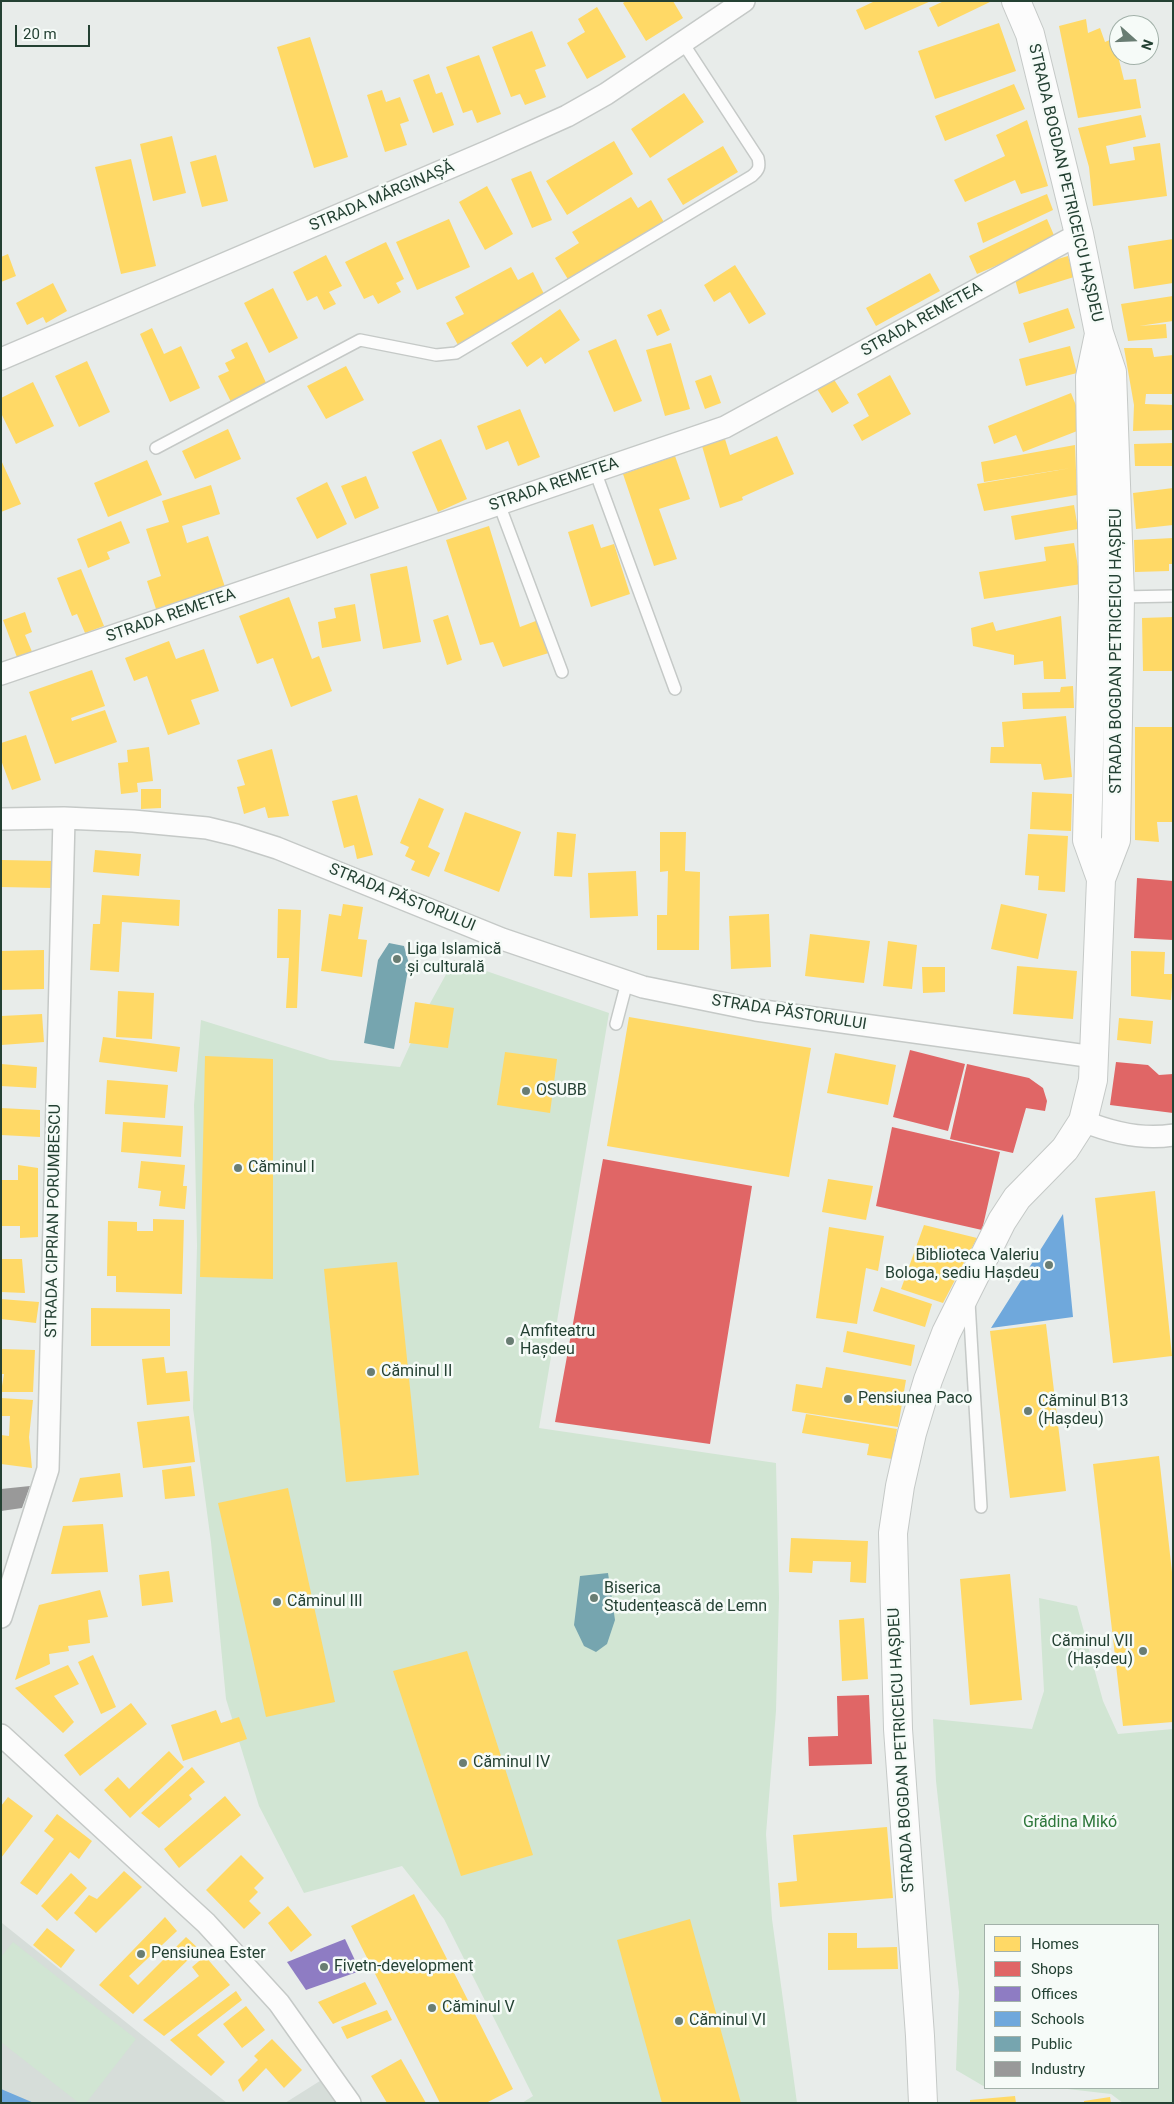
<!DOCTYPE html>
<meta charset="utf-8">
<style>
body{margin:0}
#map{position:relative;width:1174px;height:2104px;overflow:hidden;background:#e8ecea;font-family:Roboto,sans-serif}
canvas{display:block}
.frame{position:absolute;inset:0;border:2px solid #244133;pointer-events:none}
.legend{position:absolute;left:984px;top:1924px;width:175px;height:165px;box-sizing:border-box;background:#f6fbf8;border:1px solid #a2b1a9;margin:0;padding:6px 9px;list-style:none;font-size:15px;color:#244133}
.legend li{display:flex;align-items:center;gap:10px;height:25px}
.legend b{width:25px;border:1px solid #a2b1a9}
.north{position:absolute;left:1109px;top:15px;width:50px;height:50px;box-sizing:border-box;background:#f6fbf8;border:1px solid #a2b1a9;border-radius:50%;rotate:110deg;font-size:14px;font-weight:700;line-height:20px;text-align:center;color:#244133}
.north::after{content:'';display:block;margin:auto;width:18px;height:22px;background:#697d73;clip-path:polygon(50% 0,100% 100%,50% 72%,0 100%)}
.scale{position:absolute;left:15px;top:25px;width:75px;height:22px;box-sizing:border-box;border:2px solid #244133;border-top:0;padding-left:6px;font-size:15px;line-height:18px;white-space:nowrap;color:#244133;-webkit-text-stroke:4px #f6fbf8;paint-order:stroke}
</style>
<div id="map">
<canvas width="1174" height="2104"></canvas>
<div class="frame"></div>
<ul class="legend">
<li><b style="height:14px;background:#ffd966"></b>Homes</li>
<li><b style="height:14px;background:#e06666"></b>Shops</li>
<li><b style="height:14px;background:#8e7cc3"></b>Offices</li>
<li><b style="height:14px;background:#6fa8dc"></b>Schools</li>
<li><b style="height:14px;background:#76a5af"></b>Public</li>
<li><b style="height:14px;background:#999"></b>Industry</li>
</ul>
<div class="north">N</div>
<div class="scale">20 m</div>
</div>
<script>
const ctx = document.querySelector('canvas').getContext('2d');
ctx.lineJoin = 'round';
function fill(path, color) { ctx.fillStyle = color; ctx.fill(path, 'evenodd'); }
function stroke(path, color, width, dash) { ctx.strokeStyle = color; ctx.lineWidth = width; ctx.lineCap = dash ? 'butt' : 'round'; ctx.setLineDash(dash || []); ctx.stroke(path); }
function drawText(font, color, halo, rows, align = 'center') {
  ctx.font = font + ' Roboto,sans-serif'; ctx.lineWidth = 5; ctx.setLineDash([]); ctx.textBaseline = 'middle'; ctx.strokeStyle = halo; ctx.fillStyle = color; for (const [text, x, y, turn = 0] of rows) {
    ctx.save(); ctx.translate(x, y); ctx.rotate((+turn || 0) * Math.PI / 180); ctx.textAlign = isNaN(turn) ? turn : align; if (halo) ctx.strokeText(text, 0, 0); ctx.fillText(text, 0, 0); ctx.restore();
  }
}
const built = new Path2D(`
 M2,1923L227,2103H1Z
 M331,2074L350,2103H285Z`);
const green = new Path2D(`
 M454,960L609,1013L539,1428L776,1463L779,1598L776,1711L766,1834L772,1919L797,2103H522L533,2096L444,1919L402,1866L304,1893L259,1806L226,1699L211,1542L193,1408L197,1246L194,1105L201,1020L330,1060L400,1067L423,1016Z
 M1039,1598L1077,1606L1103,1701L1118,1734L1173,1729V2103H1123L1111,2094L1059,2088H987H1158V1925H985V2087L956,2070L959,1992L936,1781L933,1719L1032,1729L1044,1691Z
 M13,1942L136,2039L86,2103H79L1,2042V1957Z`);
const homes = new Path2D(`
 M626,1H673L683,18L646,41L623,3Z
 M875,1H931L865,30L856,10Z
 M944,1H992L938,27L929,8Z
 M597,7L626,57L587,79L567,43L585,32L578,19Z
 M1086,19L1088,33L1100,28L1105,42L1119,36V55H1135L1119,60L1124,80L1136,79L1141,108L1078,118L1059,26Z
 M999,23L1016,71L935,99L918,51Z
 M532,31L546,66L535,70L546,97L525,105L520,94L511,97L492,47Z
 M310,37L348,157L314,168L277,47Z
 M479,55L501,114L477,123L472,110L463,113L446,67Z
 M429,74L436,94L442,92L454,125L433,133L413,80Z
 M1014,84L1025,109L945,141L935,116Z
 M382,90L386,102L400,97L409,121L400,124L407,145L385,152L367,95Z
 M684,93L704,122L650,158L631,129Z
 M1141,115L1146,137L1106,146L1110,164L1135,160L1133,147L1160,143L1167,196L1093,206L1089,167L1078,128Z
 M1027,120L1048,186L1021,194L1015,180L965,202L954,180L1005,156L996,135Z
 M172,136L186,193L153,201L140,144Z
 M614,141L633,174L567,215L546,181Z
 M723,146L738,172L683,205L667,179Z
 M216,155L228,201L202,207L190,162Z
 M131,159L156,266L121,274L95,167Z
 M531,171L552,220L532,228L511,179Z
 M487,186L513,234L485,250L459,202Z
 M1047,194L1053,210L983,243L977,223Z
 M631,197L638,208L651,200L665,224L569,281L555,258L579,243L572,232Z
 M449,219L470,267L417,290L396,242Z
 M1047,219L1056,240L977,274L969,256Z
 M1173,239V283L1134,289L1128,246Z
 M386,242L404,279L396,283L401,292L378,304L373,295L364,299L345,262Z
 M8,254L16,276L1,282V257Z
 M326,255L342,286L329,292L336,304L324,310L317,296L307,301L293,272Z
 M1068,256L1074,277L1019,294L1013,272Z
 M735,265L766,314L749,324L730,292L714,302L704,285Z
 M511,267L518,280L533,272L546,298L458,345L446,323L464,314L455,297Z
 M930,273L940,291L876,326L866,308Z
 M53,283L67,311L46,323L43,317L27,325L16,303Z
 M273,288L298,338L269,353L244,303Z
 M1173,296V321L1139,326L1166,324L1167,338L1128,341L1121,304Z
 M1068,308L1075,328L1029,343L1023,323Z
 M560,309L580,340L545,364L541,357L527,367L511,343Z
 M661,309L670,330L657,336L647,315Z
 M152,328L164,354L181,346L200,388L170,402L140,334Z
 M616,339L642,401L614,412L588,351Z
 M247,342L268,387L232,404L218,376L229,371L225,363L235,358L231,350Z
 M671,343L690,409L665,416L646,350Z
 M1070,346L1077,373L1026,386L1019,359Z
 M1124,348H1152L1154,357L1173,355V394H1146L1145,404L1173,405V430L1133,431L1134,405Z
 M87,361L110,412L79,427L55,376Z
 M346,366L364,400L326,419L307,386Z
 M711,375L721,403L705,409L695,381Z
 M890,375L911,414L862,441L853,425L869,416L857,394Z
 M833,378L849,403L832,413L817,389Z
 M33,382L54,426L16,444L1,413V398Z
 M1071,393L1085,428L1023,452L1016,435L994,444L988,426Z
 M520,409L540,457L518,466L508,441L486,450L477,426Z
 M228,429L241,459L195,479L182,451Z
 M777,436L794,474L742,497L743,500L720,508L702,446L725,439L730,455Z
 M441,439L467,499L438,512L412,452Z
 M1173,443V466H1135L1134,444Z
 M1075,445L1077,495L984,511L977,484L1071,468L984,482L981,462Z
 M675,456L690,499L659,509L677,559L654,566L623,474Z
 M1,460L21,504L1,512Z
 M147,460L162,495L108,517L94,483Z
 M366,476L379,508L355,519L341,486Z
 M327,482L347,524L317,539L296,498Z
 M211,485L220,514L182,526L187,543L208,536L225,587L156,609L147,581L161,576L146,529L169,522L162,501Z
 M1173,488V525L1136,529L1133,493Z
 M1074,505L1078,529L1015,540L1011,516Z
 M121,521L130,543L107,552L110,559L88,568L77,539Z
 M593,524L601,548L614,544L630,594L591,607L568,532Z
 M489,526L520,627L541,619L552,652L503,667L493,642L480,645L446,540Z
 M1173,538V564H1169V571L1135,572L1134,540Z
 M1074,543L1081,584L984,599L979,572L1046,561L1044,547Z
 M407,566L421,642L383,649L370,574Z
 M81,569L104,626L85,633L77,614L72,616L57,578Z
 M289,597L312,659L319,656L332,691L291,707L273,658L257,664L239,616Z
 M355,604L361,641L322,648L318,622L336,618L334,608Z
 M25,612L32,632L25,635L33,654L18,660L3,620Z
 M448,615L462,660L447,665L433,620Z
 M1061,616L1066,679H1044L1043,661L1014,665V655L973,646L971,628L993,622L996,631Z
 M1173,617V671H1143L1142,618Z
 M169,641L176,659L204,649L219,691L191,700L200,724L168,735L147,676L134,681L125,658Z
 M92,670L105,706L71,718L72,721L105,710L117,742L55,764L29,692Z
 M1073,686L1074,708L1023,709L1022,693L1060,692L1061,687Z
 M1066,716L1072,777L1044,780L1041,764L990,763L991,747H1004L1002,722Z
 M1135,727H1173V822H1157L1159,842L1135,840Z
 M26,735L41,780L12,790L1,760V743Z
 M149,747L153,781L137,783L138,792L121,794L118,763L128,762L127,750Z
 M272,749L289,816L268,818L265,807L244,814L237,787L245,785L237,760Z
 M141,789H161V808L141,809Z
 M1032,792L1072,794L1071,831L1030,829Z
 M357,795L373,855L357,859L354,845L344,848L332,801Z
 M419,798L444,809L428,847L440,853L429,877L411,870L415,861L405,856L409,847L400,843Z
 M465,812L521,832L499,892L444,871Z
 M557,832L576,834L572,877L554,876Z
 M660,832H686L685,871L700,872L699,950H657V915H667L668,871L660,872Z
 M1028,834L1068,836L1065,892L1038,890L1039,876L1025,875Z
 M95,850L141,854L139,876L93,872Z
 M2,860L54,861L53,888L1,887Z
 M636,871L638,916L590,918L588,873Z
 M102,895L180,900L179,926L122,922L119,972L90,970L93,924H100Z
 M343,904L363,907L358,939L367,940L362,977L321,971L329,914L341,916Z
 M1001,904L1047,914L1038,959L991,949Z
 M278,909L301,910L297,1008H286L289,958H277Z
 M769,914L771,967L731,969L729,916Z
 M810,934L870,941L864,983L805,976Z
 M888,941L917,945L912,989L883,986Z
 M44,950V989L1,990V951Z
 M1131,951L1165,952L1164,974H1173L1171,1000L1131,996Z
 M1017,966L1077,971L1073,1019L1013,1014Z
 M922,967H945V992L923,993Z
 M118,991L154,993L152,1039L116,1037Z
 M415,1002L454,1008L448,1048L409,1043Z
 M42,1014L44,1042L1,1045V1016Z
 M629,1017L811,1048L789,1177L607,1146Z
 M1119,1018L1153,1021L1151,1044L1117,1040Z
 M103,1037L180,1047L177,1072L99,1062Z
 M505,1052L557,1059L550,1113L497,1105Z
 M835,1053L896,1065L888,1105L827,1093Z
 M205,1056L273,1059V1279L200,1277Z
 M1,1064L37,1067L36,1088L1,1086Z
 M107,1080L168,1085L165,1118L105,1114Z
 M1,1108L40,1110V1137L1,1135Z
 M123,1122L183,1126L181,1157L121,1152Z
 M141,1161L185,1165L183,1186H187L185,1209L159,1206L161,1191L138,1188Z
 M18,1165L38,1168V1237L20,1238V1226H1V1180H18Z
 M828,1179L873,1186L866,1220L822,1212Z
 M1155,1191L1172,1356L1113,1363L1095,1198Z
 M153,1219L184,1220L182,1294L116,1292V1276H107L108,1221L137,1222V1231H153Z
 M924,1225L977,1238L943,1303L901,1289Z
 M829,1227L884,1236L878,1271L866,1268L857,1324L816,1318Z
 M1,1259H22L25,1293L1,1292Z
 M397,1262L419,1475L346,1482L324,1269Z
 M881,1287L932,1304L925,1327L873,1311Z
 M1,1299L39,1302L36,1323L1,1319Z
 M91,1308L170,1309V1346H91Z
 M1046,1324L1066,1491L1010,1498L990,1331Z
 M847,1331L915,1345L911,1366L843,1352Z
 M1,1349L35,1350L33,1392H1L4,1374H1Z
 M164,1357L166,1373L187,1371L190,1401L147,1405L142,1359Z
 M826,1367L906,1380L898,1427L792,1411L796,1384L822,1388Z
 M1,1398L33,1400L29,1437L32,1468L1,1464V1435L9,1436L10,1416H1Z
 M806,1414L897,1429L892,1459L867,1455L869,1444L802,1433Z
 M189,1416L195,1462L143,1468L137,1422Z
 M1159,1456L1173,1581V1722L1123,1726L1093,1464Z
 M191,1466L195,1496L165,1499L162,1470Z
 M120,1473L123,1497L72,1502L80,1478Z
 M288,1488L335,1702L266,1717L218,1503Z
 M103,1524L108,1572L51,1574L63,1526Z
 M791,1538L868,1541L866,1583L850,1582L851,1562L813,1561L812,1573L789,1572Z
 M169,1571L173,1602L142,1606L139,1575Z
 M1010,1574L1022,1700L970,1705L960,1579Z
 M100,1590L108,1617L88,1620L90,1643L68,1646L69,1651L49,1654L50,1664L15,1680L39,1605Z
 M864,1618L868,1679L842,1681L839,1620Z
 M467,1651L533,1855L461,1876L393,1671Z
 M93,1655L116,1707L101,1714L78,1662Z
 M68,1665L79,1684L54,1696L74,1722L63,1733L15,1688Z
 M131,1703L147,1724L80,1776L64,1755Z
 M216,1710L221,1723L239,1717L247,1739L183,1761L171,1725Z
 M169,1751L184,1767L130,1818L104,1790L118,1777L129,1789Z
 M192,1767L205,1782L189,1795L192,1799L159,1828L141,1813Z
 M225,1796L241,1815L179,1868L164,1849Z
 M8,1797L33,1816L1,1858V1806Z
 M57,1814L92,1841L79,1859L70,1852L37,1895L20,1883L54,1839L44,1831Z
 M887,1827L893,1898L780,1907L778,1883L797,1881L793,1835Z
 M241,1855L264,1878L254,1888L258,1892L249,1901L261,1913L244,1929L206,1890Z
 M124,1871L142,1887L96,1933L74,1913L89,1895L97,1899Z
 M71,1873L87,1888L57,1921L41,1906Z
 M414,1894L513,2089L486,2103H440L351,1926Z
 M288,1906L312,1935L291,1952L268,1923Z
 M165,1917L177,1931L129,1976L138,1985L186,1937L199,1949L133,2014L99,1985Z
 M690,1919L741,2103H662L617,1940Z
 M47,1928L75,1950L61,1968L33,1945Z
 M828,1933H857V1948L897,1947L898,1969L828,1970Z
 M205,1956L230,1985L164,2036L143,2020L199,1976L192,1967Z
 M365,1982L377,2004L333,2024L318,2002Z
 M236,1991L242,2000L197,2035L225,2062L211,2076L170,2040Z
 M246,2006L265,2030L242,2048L223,2024Z
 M387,2010L392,2020L347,2039L341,2027Z
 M272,2039L302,2070L284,2088L266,2068L243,2092L238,2080L258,2060L254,2056Z
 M401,2059L426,2103H387L371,2076Z
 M1015,2096L1016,2103H970V2100Z
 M1110,2097L1111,2103H1084V2101Z`);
const shops = new Path2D(`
 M1137,878L1173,881V940L1134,938Z
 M910,1050L965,1064L948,1131L893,1117Z
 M1116,1062L1148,1065L1159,1075L1173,1074V1113L1110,1105Z
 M967,1064L1029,1078L1043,1088L1047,1101L1045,1111L1026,1108L1013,1153L950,1139Z
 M892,1127L1000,1152L982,1230L876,1206Z
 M603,1159L752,1186L710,1444L555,1422Z
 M869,1695L872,1764L809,1766L808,1737L838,1736L837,1696Z`);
const offices = new Path2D(`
 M345,1939L360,1971L306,1990L287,1962Z`);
const schools = new Path2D(`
 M1063,1214L1073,1317L991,1328Z
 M1,2089L34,2103H1Z`);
const public = new Path2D(`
 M389,943L404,946L409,964L394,1049L364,1043L378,960Z
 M608,1573L615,1620L607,1644L596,1652L584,1646L574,1625L580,1576Z`);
const industry = new Path2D(`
 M30,1486L22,1508L1,1511V1489Z`);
const service = new Path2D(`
 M156,448L360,340L436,355L456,353L752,176C759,170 760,167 758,158L683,43
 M595,471L675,689
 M499,504L562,672
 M1120,597L1173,596
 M616,1024L627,982
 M969,1302L981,1507`);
const minor = new Path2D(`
 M1,359L491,150L567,116L606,94L744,1
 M1,674L725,427L1079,234
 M1,819L64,818L133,821L207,828L236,835L277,848L502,939L643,987L756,1010L1094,1057
 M1083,1121C1110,1132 1143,1140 1173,1135
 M1,1617L48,1469L64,818
 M1,1735L206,1923L279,2003L350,2103`);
const tertiary = new Path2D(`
 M1099,334L1090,377L1093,597L1087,840L1101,879
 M923,2103L920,2036L898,1729L893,1533L900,1486L912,1433L928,1380L946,1333L1002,1221L1017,1198L1065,1149L1083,1121L1093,1080L1101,879L1116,840L1120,597L1112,372L1099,333L1079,234L1030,34L1016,1`);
const markers = [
 [397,959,5,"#697d73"],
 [526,1091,5,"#697d73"],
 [238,1168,5,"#697d73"],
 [1049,1265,5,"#697d73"],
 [510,1341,5,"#697d73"],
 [371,1372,5,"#697d73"],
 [848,1399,5,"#697d73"],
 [1028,1411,5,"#697d73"],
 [594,1598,5,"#697d73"],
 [277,1602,5,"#697d73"],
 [1143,1651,5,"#697d73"],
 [463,1763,5,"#697d73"],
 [141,1954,5,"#697d73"],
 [324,1967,5,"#697d73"],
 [432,2008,5,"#697d73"],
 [679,2021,5,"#697d73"]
];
const streetNames = [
 ["STRADA BOGDAN PETRICEICU HAȘDEU",1065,183,77],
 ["STRADA MĂRGINAȘĂ",382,197,-23],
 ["STRADA REMETEA",922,320,-29],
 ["STRADA REMETEA",554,485,-19],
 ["STRADA REMETEA",171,616,-19],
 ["STRADA BOGDAN PETRICEICU HAȘDEU",1117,651,-90],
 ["STRADA PĂSTORULUI",402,898,22],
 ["STRADA PĂSTORULUI",789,1013,9],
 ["STRADA CIPRIAN PORUMBESCU",54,1221,-89],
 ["STRADA BOGDAN PETRICEICU HAȘDEU",902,1750,-93]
];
const poiNames = [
 ["Liga Islamică",407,950],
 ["și culturală",407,968],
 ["OSUBB",536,1091],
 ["Căminul I",248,1168],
 ["Biblioteca Valeriu",1039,1256,"right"],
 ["Bologa, sediu Hașdeu",1039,1274,"right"],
 ["Amfiteatru",520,1332],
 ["Hașdeu",520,1350],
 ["Căminul II",381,1372],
 ["Pensiunea Paco",858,1399],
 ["Căminul B13",1038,1402],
 ["(Hașdeu)",1038,1420],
 ["Biserica",604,1589],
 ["Studențească de Lemn",604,1607],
 ["Căminul III",287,1602],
 ["Căminul VII",1133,1642,"right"],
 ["(Hașdeu)",1133,1660,"right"],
 ["Căminul IV",473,1763],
 ["Pensiunea Ester",151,1954],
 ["Fivetn-development",334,1967],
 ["Căminul V",442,2008],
 ["Căminul VI",689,2021]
];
const parkNames = [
 ["Grădina Mikó",1070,1823]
];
fill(built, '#d6ddd9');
fill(green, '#d1e5d3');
fill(homes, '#ffd966');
fill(shops, '#e06666');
fill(offices, '#8e7cc3');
fill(schools, '#6fa8dc');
fill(public, '#76a5af');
fill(industry, '#999');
stroke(service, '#c5c9c7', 14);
stroke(minor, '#c5c9c7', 24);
stroke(tertiary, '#c5c9c7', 30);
stroke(service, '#fcfcfc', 11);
stroke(minor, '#fcfcfc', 21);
stroke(tertiary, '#fcfcfc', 28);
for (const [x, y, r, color] of markers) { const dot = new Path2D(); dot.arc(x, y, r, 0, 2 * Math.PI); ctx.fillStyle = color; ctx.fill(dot); stroke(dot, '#f6fbf8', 2); }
drawText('16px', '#244133', '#f6fbf8', streetNames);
drawText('16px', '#244133', '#f6fbf8', poiNames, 'left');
drawText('16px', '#2e783b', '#f6fbf8', parkNames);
</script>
